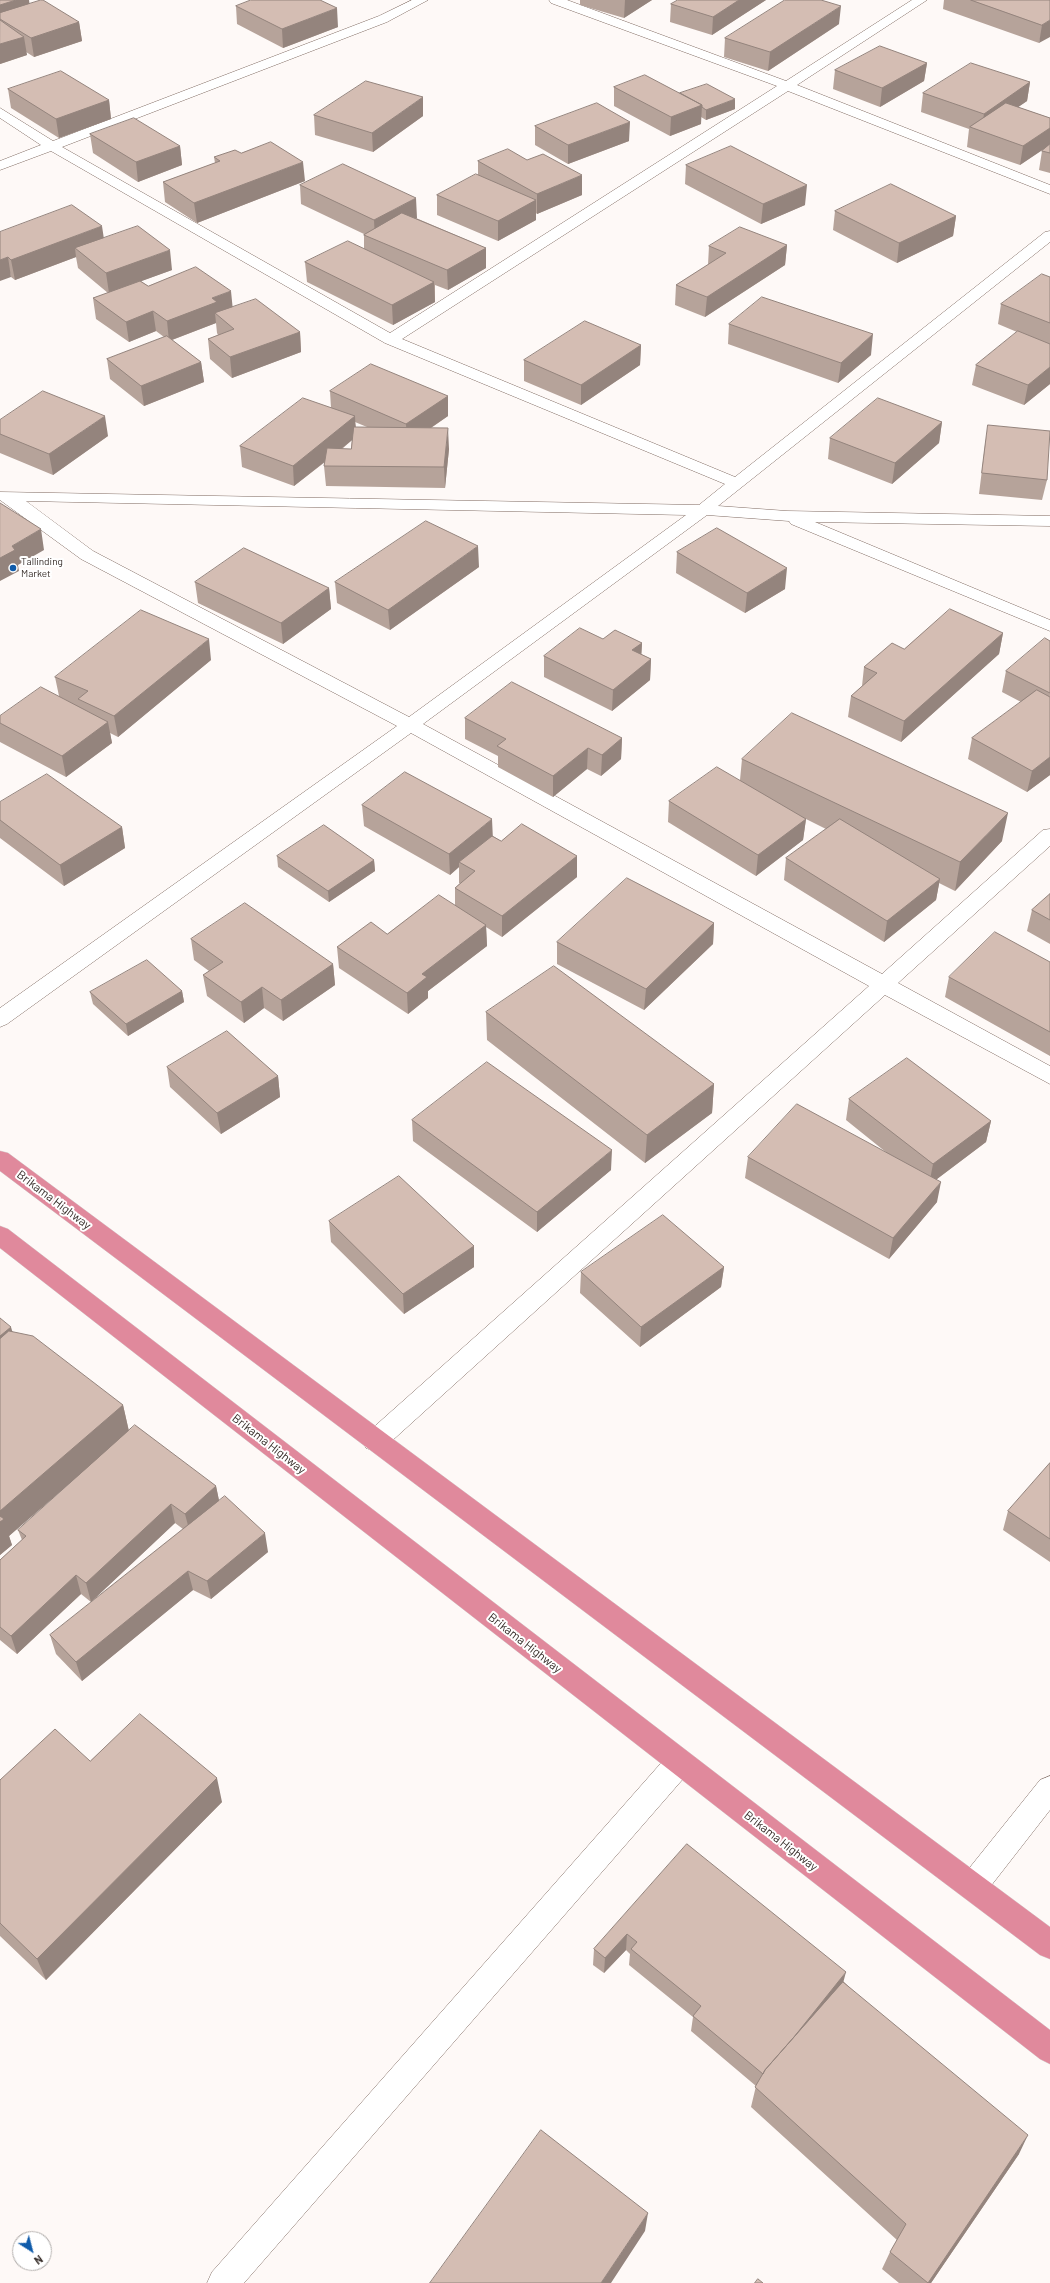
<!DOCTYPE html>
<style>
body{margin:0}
#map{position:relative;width:1050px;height:2283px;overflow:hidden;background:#fef9f7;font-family:Barlow,sans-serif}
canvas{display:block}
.north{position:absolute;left:12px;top:2231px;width:40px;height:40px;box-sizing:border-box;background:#fff;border:1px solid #afaba9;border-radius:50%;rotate:144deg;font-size:11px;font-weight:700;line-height:16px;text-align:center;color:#362d29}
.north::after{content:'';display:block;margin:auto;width:14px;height:18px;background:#0f5baa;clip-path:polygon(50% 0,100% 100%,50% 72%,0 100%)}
</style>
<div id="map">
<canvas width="1050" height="2283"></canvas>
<div class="north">N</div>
</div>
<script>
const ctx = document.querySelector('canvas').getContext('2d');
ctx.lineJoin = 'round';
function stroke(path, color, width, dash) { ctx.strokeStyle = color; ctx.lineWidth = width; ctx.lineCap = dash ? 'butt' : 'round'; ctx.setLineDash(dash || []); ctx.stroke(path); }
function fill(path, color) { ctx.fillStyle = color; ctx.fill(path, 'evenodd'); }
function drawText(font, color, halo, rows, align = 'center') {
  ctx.font = font + ' Barlow,sans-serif'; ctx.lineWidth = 4; ctx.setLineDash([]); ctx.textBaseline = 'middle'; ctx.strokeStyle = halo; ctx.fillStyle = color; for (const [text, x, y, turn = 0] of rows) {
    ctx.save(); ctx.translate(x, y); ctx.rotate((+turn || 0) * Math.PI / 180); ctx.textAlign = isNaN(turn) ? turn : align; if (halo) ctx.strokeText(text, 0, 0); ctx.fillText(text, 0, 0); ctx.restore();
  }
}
const street = new Path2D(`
 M412,0H428L387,22L62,147L390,333L777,86L551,3L549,0H567L786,81L912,0H927L797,85L1050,185V194L788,91L402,339L735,477L1045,232L1050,231V242L718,506L787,511L1050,516V526L815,522L1050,620V631L791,524L789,521L707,515L423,724L882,974L1043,830L1050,829V846L898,983L1050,1066V1084L885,995L384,1448L375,1451L366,1448L363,1441L366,1434L869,986L411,733L7,1024L0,1027V1008L397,726L81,559L0,500V492L699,505L725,484L385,343L51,151L0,170V161L41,145L0,118V108L53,141L379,16ZM26,501L686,515L409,717L93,551Z
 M679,1750L689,1754L693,1763L689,1772L244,2283H207L212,2272L669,1754Z
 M1050,1776V1810L983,1896L973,1900L963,1896L959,1886L963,1876L1040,1780Z`);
const highway = new Path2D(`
 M0,1151L8,1153L1050,1927V1959L1040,1955L0,1171Z
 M0,1226L8,1229L1050,2030V2064L1040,2059L0,1248Z`);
const wall = new Path2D(`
 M0,0L29,4L79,22L82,41L34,57L26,52L27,55L0,64Z
 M580,0H652L624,18L580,5Z
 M766,0L712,35L670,22L671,4Z
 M944,0H1050L1039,43L943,9Z
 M236,6L338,27L283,48L237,24Z
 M839,24L768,71L724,57L725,38Z
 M927,63L924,81L880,107L833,89L835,70Z
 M1030,82L1027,101L1018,107L1050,118V173L1039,170L1042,151L1049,145L1020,165L967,147L969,129L921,112L923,93Z
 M614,87L680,93L735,109L706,120L701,117V124L670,136L614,106Z
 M8,89L109,100L111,119L59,138L11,108Z
 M314,115L423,116L373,152L315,135Z
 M535,126L629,141L568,164L535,145Z
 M90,134L180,146L182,165L138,182L93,153Z
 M214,157L305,181L197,223L165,202L163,182L215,163Z
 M478,161L582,195L537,214L536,213V220L498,241L437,215V195L478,175Z
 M686,165L805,205L761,224L685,184Z
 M300,185L417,218H416L486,248V268L448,290L435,285V302L393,325L307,282L305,262L364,249V234L301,204Z
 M835,211L956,216L953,236L897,263L833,230Z
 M0,232L104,238L172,270L141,281L148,286L233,307L300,332L301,352L232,378L210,359L208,339L218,335L217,333L216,323L172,340L201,362L204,382L144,406L110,379L107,359L164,337L156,331L129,342L96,319L93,298L108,293L78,268L76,257L15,280L11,277Z
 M787,245L785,265L705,317L675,305L676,285L708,265L709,246Z
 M1050,277V384L1024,405L972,385L976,365L1017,332L998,324L1001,304Z
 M729,324L871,355L838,383L728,344Z
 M641,345L640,365L581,405L524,381V360Z
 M330,391L448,396V416L431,428L449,449L445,488L326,486L324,466L325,462L294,486L242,467L240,446L331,408ZM355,422L367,427H356ZM352,440L351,449H342Z
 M0,420L108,436L53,475L0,453Z
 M942,422L939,443L892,484L828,459L830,438Z
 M988,425L1047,480L1042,500L979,494L985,445Z
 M677,552L785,589L745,613L676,573Z
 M479,567L390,630L337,603L335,582Z
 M195,582L329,588L331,609L283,644L198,603Z
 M1003,633L999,654L901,742L848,717L851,696L862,686L864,667L904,649Z
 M603,639L642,643L641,654L651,659L650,680L612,711L544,677V656Z
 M1050,641V775L1027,792L968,759L972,738L1021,702L1002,692L1006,671Z
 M211,660L118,737L110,733L112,743L66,777L0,742V716L59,696L55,677Z
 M465,718L622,738L621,759L601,776L587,769L553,797L498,767V756L465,739Z
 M742,759L1002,841L955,891L939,883L936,900L884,942L784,880L786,858L826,829L806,819L803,840L756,876L668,822L669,801L740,780Z
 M0,802L122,827L125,848L64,886L0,838Z
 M362,805L493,836L501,841L577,856V877L502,937L486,927L487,946L428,991V998L408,1014L339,968L337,947L387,934L455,906V888L460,883H459V867L450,875L364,826Z
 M277,856L374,860L375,871L329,902L278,867Z
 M1050,894V944L1027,931L1032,910Z
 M714,923L713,944L644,1010L557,964V942Z
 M191,939L333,964L335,985L283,1021L264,1008L244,1023L207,996L203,975L209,971L194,960Z
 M1050,962V1056L945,997L949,977Z
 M182,991L184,1002L128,1036L93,1004L90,992Z
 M486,1012L714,1084L712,1113L645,1163L487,1040Z
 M167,1067L278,1076L280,1097L221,1134L170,1087Z
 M849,1099L991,1121L986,1142L937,1179V1202L889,1259L745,1178L748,1157L887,1153L846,1120Z
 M412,1120L611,1170L537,1232L413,1141Z
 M329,1221L474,1246V1267L404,1314L331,1242Z
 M724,1267L721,1287L640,1347L580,1293L581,1272Z
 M0,1318L13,1332L123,1405L129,1431L216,1486L219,1501L268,1552L211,1599L193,1590L82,1681L56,1654L50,1635L183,1529L175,1523L91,1602L81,1594L17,1654L0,1640V1560L22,1540L18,1530L85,1470L9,1536L12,1545L0,1555Z
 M1050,1463V1562L1003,1530L1008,1511Z
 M90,1761L222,1802L46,1980L0,1936V1780Z
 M687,1844L844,1982L1019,2154L931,2283H899L882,2269L890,2252L897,2240L751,2107L756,2086L691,2031L693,2017L629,1965L630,1954L626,1950L604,1973L593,1965L594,1949Z`);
const shadedWall = new Path2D(`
 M16,0H29L31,15L0,19V5Z
 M625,0H652L624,18Z
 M739,0H766L712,35L713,17Z
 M841,6L839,24L768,71L770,52Z
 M337,8L338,27L283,48L282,29Z
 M1050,20V37L1039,43L1042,25Z
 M79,22L82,41L34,57L31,38Z
 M24,37L27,55L0,64V44Z
 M927,63L924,81L880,107L882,88Z
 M1030,82L1027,101L982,132L981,131L984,114Z
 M423,97V116L373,152L372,133Z
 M735,99V109L706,120V110Z
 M109,100L111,119L59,138L56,119Z
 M702,105L701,124L670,136L671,117Z
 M630,122L629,141L568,164V145Z
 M1050,128V145L1020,165L1023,146Z
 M180,146L182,165L138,182L136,162Z
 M303,162L305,181L197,223L194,203Z
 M582,175V195L537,214V194Z
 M807,185L805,205L761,224L763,204Z
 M416,198L417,218L375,240L374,220Z
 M536,200V220L498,241V221Z
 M956,216L953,236L897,263L899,243Z
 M102,226L105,246L75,248L76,257L15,280L11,260Z
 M787,245L785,265L705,317L707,297Z
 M486,248V268L448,290L447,270Z
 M170,250L172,270L109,293L106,273Z
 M8,257L11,277L0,281V260Z
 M434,282L435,302L393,325L392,305Z
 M231,291L233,311L215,313L216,323L169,341L167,321L212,298Z
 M153,311L156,331L129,342L126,322Z
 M300,332L301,352L232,378L230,357Z
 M873,334L871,355L838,383L841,363Z
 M641,345L640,365L581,405V385Z
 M201,362L204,382L144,406L141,386Z
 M1050,367V384L1024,405L1028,385Z
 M448,396V416L407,444L406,424Z
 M105,416L108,436L53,475L49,454Z
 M355,416L356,437L294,486L293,466Z
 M942,422L939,443L892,484L895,463Z
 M448,428L449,449L445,488L444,467Z
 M41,529L44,550L18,565L19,571L0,581V558L12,546Z
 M478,546L479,567L390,630L388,610Z
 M787,568L785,589L745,613L747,593Z
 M329,588L331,609L283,644L281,623Z
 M1003,633L999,654L901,742L904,721Z
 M209,639L211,660L118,737L114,716Z
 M642,643L641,664L632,650Z
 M651,659L650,680L612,711L613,690Z
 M108,722L112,743L66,777L62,756Z
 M622,738L621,759L601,776L602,755Z
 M588,748L587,769L553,797V776Z
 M1050,757V775L1027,792L1032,771Z
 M1008,813L1002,841L955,891L960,862Z
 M492,819L493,840L459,862V867L450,875L449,854Z
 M806,819L803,840L756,876L758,855Z
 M122,827L125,848L64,886L60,865Z
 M577,856V877L502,937V916Z
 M374,860L375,871L329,902L328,891Z
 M940,879L936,900L884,942L887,921Z
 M714,923L713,944L644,1010L646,989Z
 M486,925L487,946L428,991V998L408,1014L407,993L422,974Z
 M333,964L335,985L283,1021L281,1000Z
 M262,987L264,1008L244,1023L241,1002Z
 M182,991L184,1002L128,1036L126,1024Z
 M278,1076L280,1097L221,1134L217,1113Z
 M714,1084L712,1113L645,1163L647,1135Z
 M991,1121L986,1142L929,1185L933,1164Z
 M612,1150L611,1170L537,1232V1212Z
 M941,1182L937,1202L889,1259L893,1238Z
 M474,1246V1267L404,1314L403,1294Z
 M724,1267L721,1287L640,1347L641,1327Z
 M11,1327L19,1354L0,1369V1336Z
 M123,1405L129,1432L9,1536L12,1545L0,1555V1511Z
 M216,1486L220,1505L190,1533L185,1514Z
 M171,1504L175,1523L91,1602L86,1583Z
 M265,1533L268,1552L211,1599L207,1581Z
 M188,1571L193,1590L82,1681L76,1662Z
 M76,1575L81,1594L17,1654L11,1636Z
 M217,1778L222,1802L46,1980L37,1959Z
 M627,1934L626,1950L604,1973L605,1958Z
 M846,1972L842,1987L764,2075Z
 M1028,2135L1019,2154L931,2283H928Z
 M648,2213L645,2231L611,2283H601Z`);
const building = new Path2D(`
 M0,0H16L0,5Z
 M41,0H43L79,22L31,38L0,19V13Z
 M251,0H320L337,8L282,29L236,6Z
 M678,0H739L713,17L671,4Z
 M785,0H821L841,6L770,52L725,38Z
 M971,0H1050V20L1042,25Z
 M0,20L24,37L0,44Z
 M880,46L927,63L882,88L835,70Z
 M971,63L1030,82L984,114L923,93Z
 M61,71L109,100L56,119L8,89Z
 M645,75L702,105L671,117L614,87Z
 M366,81L423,97L372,133L314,115Z
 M707,84L735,99L706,110L702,107V105L680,93Z
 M597,103L630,122L568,145L535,126Z
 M1006,103L1050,118V128L1023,146L970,127Z
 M134,118L180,146L136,162L90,134Z
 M271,142L303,162L194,203L163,182L220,161L214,157L235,150L241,153Z
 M1050,144V153L1042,151Z
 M731,146L807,185L763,204L686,165Z
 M508,149L527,160L543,154L582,175L537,194L478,161Z
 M343,164L416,198L374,220L300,185Z
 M476,174L536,200L498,221L437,195Z
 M891,184L956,216L899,243L835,211Z
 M72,205L102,226L11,260L8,257L0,260V232Z
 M402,213L486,248L447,270L364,235Z
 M138,226L170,250L106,273L75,248Z
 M740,227L787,245L707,297L676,285L726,253L709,246Z
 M348,241L434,282L392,305L305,262Z
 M196,267L231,291L212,298L217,302L167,321L153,311L126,322L93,298L140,281L148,286Z
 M1042,274L1050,277V323L1001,304Z
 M762,297L873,334L841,363L729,324Z
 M256,299L300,332L230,357L208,339L234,329L215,313Z
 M585,321L641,345L581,385L524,360Z
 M1018,331L1050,344V367L1028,385L976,365Z
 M167,336L201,362L141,386L107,359Z
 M371,364L448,396L406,424L330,391Z
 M43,391L105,416L49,454L0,434V420Z
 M303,398L355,416L293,466L240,446Z
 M878,398L942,422L895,463L830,438Z
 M988,425L1050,431L1047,480L982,473Z
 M354,427L448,428L444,467L324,466L327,448L351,449Z
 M0,503L41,529L12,546L15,550L0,558Z
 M426,521L478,546L388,610L335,582Z
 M717,528L787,568L747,593L677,552Z
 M244,548L329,588L281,623L195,582Z
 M950,609L1003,633L904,721L851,696L877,673L864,667L892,643L904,649Z
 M141,610L209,639L114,716L78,699L88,691L55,677Z
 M580,628L603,639L615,630L642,643L632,650L651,659L613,690L544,656Z
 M1045,638L1050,641V693L1006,671Z
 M512,682L622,738L602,755L588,748L553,776L497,746L506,739L465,718Z
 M41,687L108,722L62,756L0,723V716Z
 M1037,690L1050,697V757L1032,771L972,738Z
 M792,713L1008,813L960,862L742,759Z
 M717,767L806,819L758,855L669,801Z
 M405,772L492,819L449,854L362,805Z
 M47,774L122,827L60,865L0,820V802Z
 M840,819L940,879L887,921L786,858Z
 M522,824L577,856L502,916L455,888L475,871L459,862L492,836L501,841Z
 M324,825L374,860L328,891L277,856Z
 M627,878L714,923L646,989L557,942Z
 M1050,894V920L1032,910Z
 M439,895L486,925L422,974L427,977L407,993L337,947L371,922L387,934Z
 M245,903L333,964L281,1000L262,987L241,1002L203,975L223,962L191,939Z
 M995,932L1050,962V1032L949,977Z
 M147,960L182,991L126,1024L90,992Z
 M554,966L714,1084L647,1135L486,1012Z
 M227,1031L278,1076L217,1113L167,1067Z
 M907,1058L991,1121L933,1164L849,1099Z
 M487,1062L612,1150L537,1212L412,1120Z
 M797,1104L941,1182L893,1238L748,1157Z
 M399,1176L474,1246L403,1294L329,1221Z
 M663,1215L724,1267L641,1327L581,1272Z
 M0,1318L11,1327L0,1336Z
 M9,1331L33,1336L123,1405L0,1511V1339Z
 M135,1425L216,1486L185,1514L171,1504L86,1583L76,1575L11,1636L0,1627V1560L26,1536L18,1530Z
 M1050,1463V1539L1008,1511Z
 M225,1496L265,1533L207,1581L188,1571L76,1662L50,1635Z
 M0,1516L4,1519L0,1522Z
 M140,1714L217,1778L37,1959L0,1923V1780L55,1729L90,1761Z
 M687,1844L846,1972L794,2037L765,2070L763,2074L693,2016L701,2006L631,1949L637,1942L627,1934L605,1958L594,1949Z
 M843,1982L1028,2135L928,2283L890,2252L906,2224L755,2087L765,2070Z
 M541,2130L648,2213L601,2283H430Z
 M758,2279L763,2283H755Z`);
const markers = [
 [13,568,4,"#0f5baa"]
];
const farPoinames = [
 ["Tallinding",21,562],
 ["Market",21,574]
];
const streetNames = [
 ["Brikama Highway",54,1200,37],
 ["Brikama Highway",269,1444,38],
 ["Brikama Highway",525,1643,38],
 ["Brikama Highway",781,1841,38]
];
stroke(street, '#816c63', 1);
stroke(highway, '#d7d5d4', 1);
fill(street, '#fff');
fill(highway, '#e0899c');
fill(wall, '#b6a39a');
fill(shadedWall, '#94847d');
fill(building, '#d4bdb3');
stroke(building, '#94847d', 1);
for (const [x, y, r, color] of markers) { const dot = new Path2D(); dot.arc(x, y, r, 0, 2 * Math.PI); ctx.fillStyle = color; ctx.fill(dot); stroke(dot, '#fff', 1.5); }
drawText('10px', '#362d29', '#fff', farPoinames, 'left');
drawText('12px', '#362d29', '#fff', streetNames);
</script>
